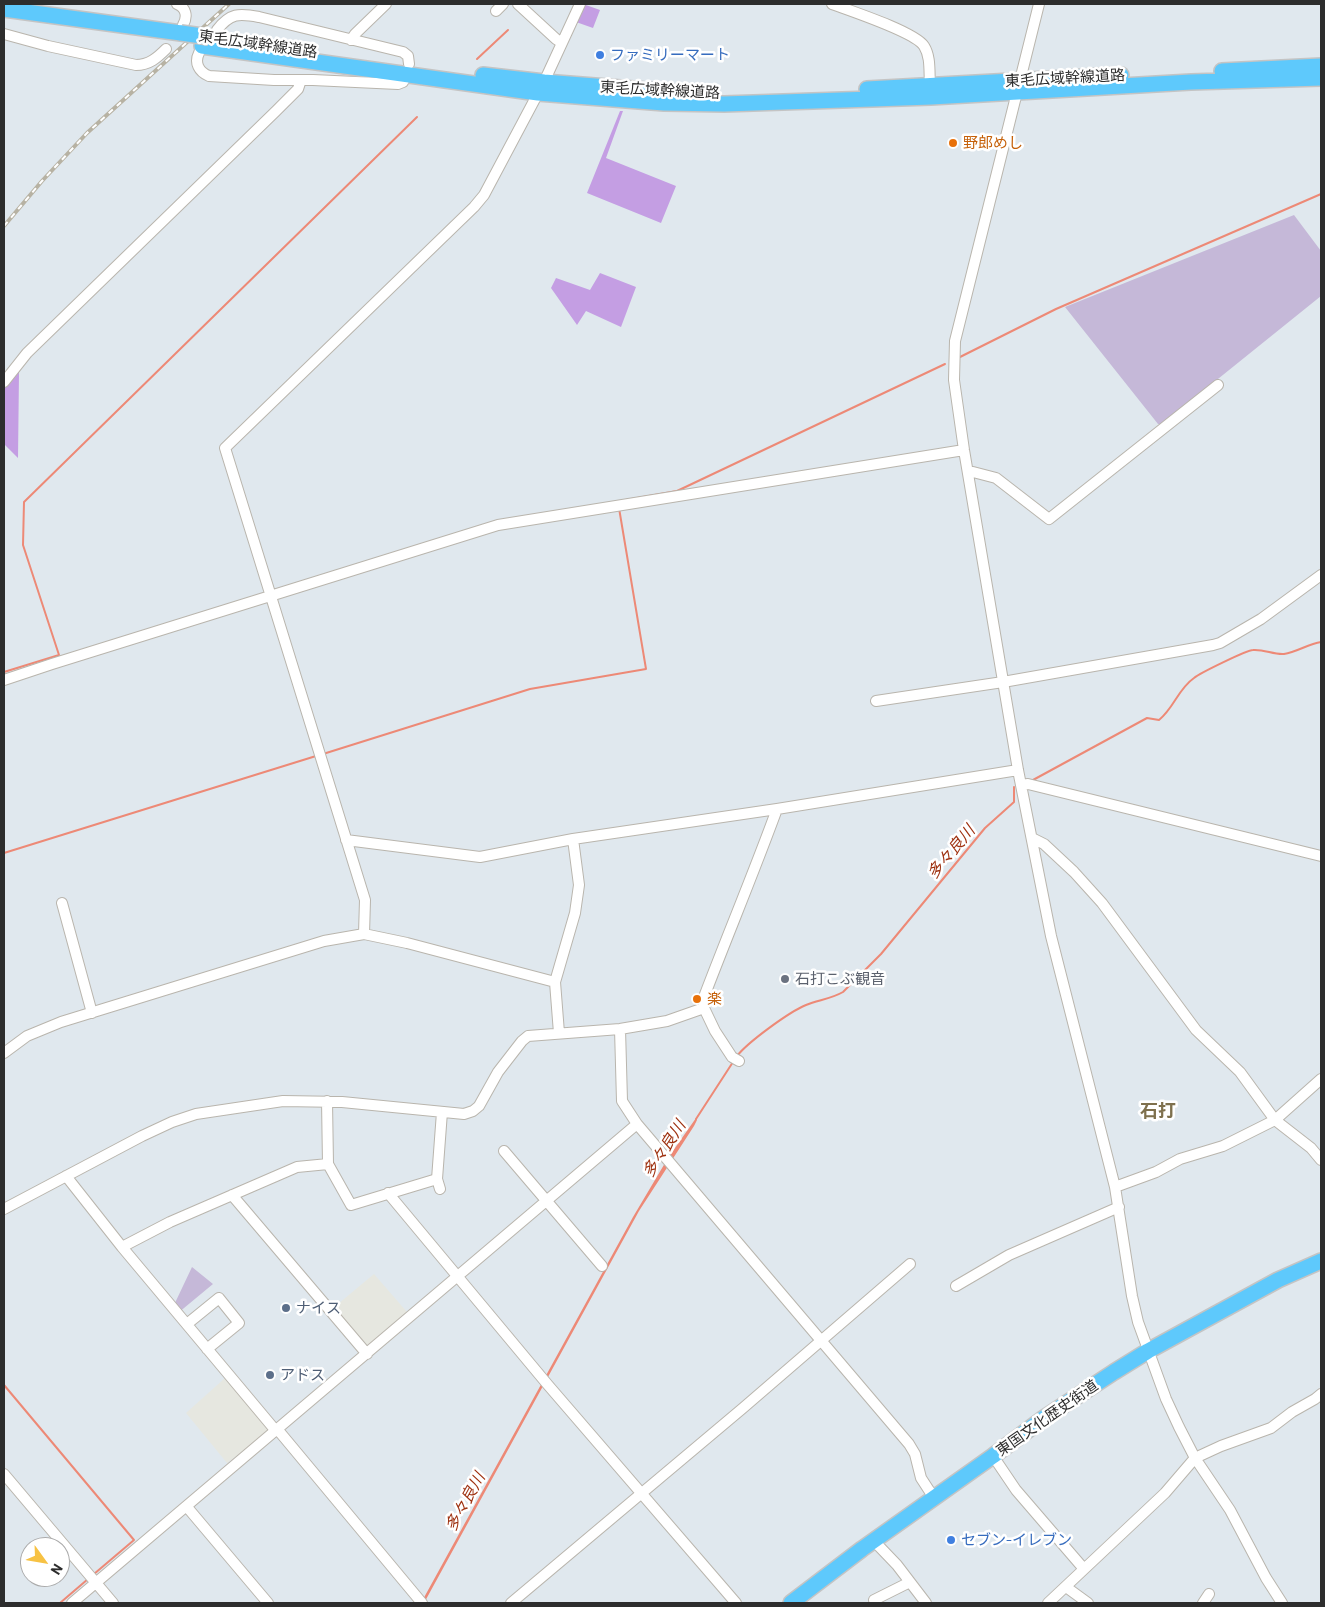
<!DOCTYPE html>
<meta charset="utf-8">
<style>
body{margin:0}
#map{position:relative;width:1325px;height:1607px;overflow:hidden;background:#e0e8ee;font-family:Barlow,sans-serif}
canvas{display:block}
.frame{position:absolute;inset:0;border:5px solid #2d2d2d;pointer-events:none}
.north{position:absolute;left:20px;top:1537px;width:50px;height:50px;box-sizing:border-box;background:#fff;border:1px solid #ababab;border-radius:50%;rotate:122deg;font-size:14px;font-weight:700;line-height:20px;text-align:center;color:#2d2d2d}
.north::after{content:'';display:block;margin:auto;width:18px;height:22px;background:#f7c244;clip-path:polygon(50% 0,100% 100%,50% 72%,0 100%)}
</style>
<div id="map">
<canvas width="1325" height="1607"></canvas>
<div class="frame"></div>
<div class="north">N</div>
</div>
<script>
const ctx = document.querySelector('canvas').getContext('2d');
ctx.lineJoin = 'round';
function fill(path, color) { ctx.fillStyle = color; ctx.fill(path, 'evenodd'); }
function stroke(path, color, width, dash) { ctx.strokeStyle = color; ctx.lineWidth = width; ctx.lineCap = dash ? 'butt' : 'round'; ctx.setLineDash(dash || []); ctx.stroke(path); }
function drawText(font, color, halo, rows, align = 'center') {
  ctx.font = font + ' Barlow,"Noto Sans JP",sans-serif'; ctx.lineWidth = 5; ctx.setLineDash([]); ctx.textBaseline = 'middle'; ctx.strokeStyle = halo; ctx.fillStyle = color; for (const [text, x, y, turn = 0] of rows) {
    ctx.save(); ctx.translate(x, y); ctx.rotate((+turn || 0) * Math.PI / 180); ctx.textAlign = isNaN(turn) ? turn : align; if (halo) ctx.strokeText(text, 0, 0); ctx.fillText(text, 0, 0); ctx.restore();
  }
}
const industrial = new Path2D(`
 M374,1274L407,1312L366,1349L332,1309Z
 M225,1378L270,1432L227,1463L186,1413Z`);
const green = new Path2D(`
 M583,4L600,10L593,28L576,22Z
 M620,111H623L606,158L676,186L661,223L587,193Z
 M600,273L636,287L621,327L586,311L577,325L551,288L556,278L590,290Z
 M17,371L19,373L18,458L4,444V389Z`);
const cemetery = new Path2D(`
 M1294,215L1321,251V296L1162,424H1158L1065,307Z
 M192,1267L213,1284L178,1313L174,1305Z`);
const water = new Path2D(`
 M696,1118L697,1120L694,1126L639,1211L424,1603H421L633,1217L668,1158Z`);
const stream = new Path2D(`
 M477,59L508,30
 M960,357L1056,309L1321,194
 M620,501L677,491L945,364
 M4,672L59,655L23,545L24,502L417,117
 M323,754L530,689L646,669L619,508
 M1033,780L1147,718L1159,720C1174,708 1178,689 1194,678C1200,673 1247,650 1253,650C1264,649 1274,655 1284,654C1297,652 1308,644 1321,642
 M4,853L316,756
 M737,1056C748,1042 789,1012 806,1005C818,1000 831,999 843,992L881,954L985,828L1014,802V787
 M696,1119L733,1062
 M4,1385L134,1540L94,1574
 M60,1603L88,1579`);
const minor = new Path2D(`
 M177,4C186,8 188,16 183,25
 M518,4L556,39L562,43
 M832,4C851,11 915,32 924,46C931,57 929,72 930,85
 M1039,4L955,341L954,380L964,450L1018,770L1051,936L1115,1187L1132,1296L1138,1322L1166,1399L1179,1427L1195,1458L1230,1510L1266,1578L1282,1603
 M496,11L503,4
 M217,30C230,13 239,13 259,17L403,52L408,56L409,64
 M4,34L48,46L136,65C149,65 157,58 166,49
 M351,40L355,34L386,4
 M199,53C194,63 199,72 209,76L274,80H313L398,84L403,82L407,74
 M4,382L27,353L276,111L298,89L301,80
 M968,473L973,472L996,478L1049,519L1218,385
 M4,680L52,664L498,525L964,450
 M876,701L1003,682L1213,645L1220,643L1261,619L1321,575
 M1021,785L1028,784L1321,856
 M1032,838L1044,844L1074,872L1102,903L1196,1030L1240,1072L1275,1120L1311,1148L1321,1160
 M346,840L480,857L573,839L777,809L1018,770
 M62,903L92,1013
 M364,934L365,900L225,448L474,207L484,195L544,82L580,4
 M620,1029L622,1101L637,1124L909,1444L915,1454L921,1478L934,1498
 M559,1033L555,982L575,913L579,885L573,839
 M4,1053L27,1036L61,1022L324,941L364,934L407,943L555,982
 M739,1061L732,1057L715,1031L704,1008V997C728,934 754,872 777,809
 M327,1101L328,1164
 M504,1151L602,1266
 M66,1176L122,1247L276,1431
 M1115,1187L1156,1172L1180,1159L1223,1146L1275,1120L1321,1079
 M440,1189L437,1179L442,1112
 M388,1193L548,1385L736,1603
 M232,1195L367,1354
 M4,1209L142,1136L172,1122L196,1114L283,1101L342,1102L464,1114L473,1111L479,1106L498,1072L522,1041L528,1036L620,1029L667,1021L704,1008
 M122,1247L170,1222L297,1167L328,1164L351,1205L437,1179
 M956,1286L1009,1255L1119,1207
 M187,1324L219,1298L239,1323L207,1349
 M278,1430L422,1603
 M993,1456L1016,1490L1084,1569
 M4,1474L113,1603
 M187,1507L268,1603
 M874,1541L897,1565L926,1603
 M1066,1587L1088,1603
 M72,1603L637,1124
 M511,1603L743,1408L910,1264
 M876,1603L874,1600L910,1582
 M1048,1603L1165,1493L1195,1458L1221,1446L1271,1428L1292,1412L1315,1399L1321,1394
 M1203,1603L1209,1594`);
const highway = new Path2D(`
 M4,9L181,33
 M202,46L538,93L664,103L724,104L931,97L1191,82L1321,78
 M1222,71L1321,66
 M483,75L544,82L697,94
 M867,89L1121,75
 M791,1603L862,1549L993,1456L1044,1418L1114,1372L1148,1351L1278,1280L1321,1261`);
const rail = new Path2D(`
 M4,226L42,181L87,133L229,4`);
const highwayBridge = new Path2D(`
 M181,33L209,37`);
const markers = [
 [600,55,5,"#3f7fe0"],
 [953,143,5,"#e8710a"],
 [785,979,5,"#6b7280"],
 [697,999,5,"#e8710a"],
 [286,1308,5,"#5c6f8a"],
 [270,1375,5,"#5c6f8a"],
 [951,1540,5,"#3f7fe0"]
];
const streetNames = [
 ["東毛広域幹線道路",258,44,8],
 ["東毛広域幹線道路",1065,78,-3],
 ["東毛広域幹線道路",660,90,3],
 ["東国文化歴史街道",1047,1418,-35]
];
const shopNames = [
 ["ファミリーマート",610,55],
 ["セブン-イレブン",961,1540]
];
const foodNames = [
 ["野郎めし",963,143],
 ["楽",707,999]
];
const worshipNames = [
 ["石打こぶ観音",795,979]
];
const serviceNames = [
 ["ナイス",296,1308],
 ["アドス",280,1375]
];
const waterNames = [
 ["多々良川",951,852,-50],
 ["多々良川",664,1149,-57],
 ["多々良川",465,1502,-61]
];
const quarterNames = [
 ["石打",1158,1111]
];
fill(industrial, '#e6e7e0');
fill(green, '#c49ee3');
fill(cemetery, '#c5b8d8');
fill(water, '#ed8976');
stroke(stream, '#ed8976', 2);
stroke(minor, '#b9b5ad', 12);
stroke(highway, '#c4c4c4', 18);
stroke(minor, '#fff', 10);
stroke(highway, '#5ec9fc', 15);
stroke(rail, '#b7b2a3', 4);
stroke(rail, '#fff', 2, [5.5]);
stroke(highwayBridge, '#c4c4c4', 18, []);
stroke(highwayBridge, '#5ec9fc', 15);
for (const [x, y, r, color] of markers) { const dot = new Path2D(); dot.arc(x, y, r, 0, 2 * Math.PI); ctx.fillStyle = color; ctx.fill(dot); stroke(dot, '#fff', 2); }
drawText('15px', '#2d2d2d', '#fff', streetNames);
drawText('15px', '#366cbe', '#fff', shopNames, 'left');
drawText('15px', '#c56008', '#fff', foodNames, 'left');
drawText('15px', '#5b616d', '#fff', worshipNames, 'left');
drawText('15px', '#4e5e75', '#fff', serviceNames, 'left');
drawText('italic 16px', '#9e3110', '#fff', waterNames);
drawText('bold 18px', '#7e704d', '#fff', quarterNames);
</script>
